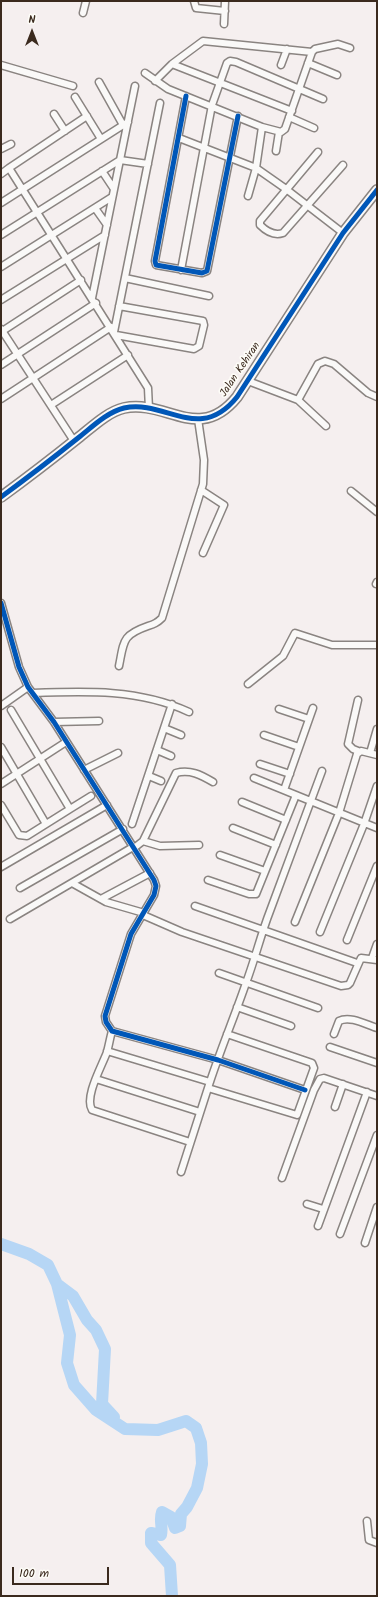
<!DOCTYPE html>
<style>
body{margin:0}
#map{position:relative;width:378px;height:1597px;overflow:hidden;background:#f5efef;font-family:Kalam,sans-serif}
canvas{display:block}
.frame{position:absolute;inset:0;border:2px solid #3b2a1e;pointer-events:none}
.north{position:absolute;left:12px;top:12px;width:40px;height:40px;-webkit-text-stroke:3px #fdfcf7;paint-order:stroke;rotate:0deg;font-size:11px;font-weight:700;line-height:16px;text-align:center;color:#3b2a1e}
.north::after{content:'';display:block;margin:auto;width:14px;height:18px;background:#3b2a1e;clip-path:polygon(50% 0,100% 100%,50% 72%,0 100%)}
.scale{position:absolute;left:12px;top:1567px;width:97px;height:18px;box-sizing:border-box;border:2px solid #3b2a1e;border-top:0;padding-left:5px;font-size:12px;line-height:14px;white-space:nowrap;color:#3b2a1e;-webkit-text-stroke:3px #fdfcf7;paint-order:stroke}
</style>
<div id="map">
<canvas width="378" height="1597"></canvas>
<div class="frame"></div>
<div class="north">N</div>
<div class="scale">100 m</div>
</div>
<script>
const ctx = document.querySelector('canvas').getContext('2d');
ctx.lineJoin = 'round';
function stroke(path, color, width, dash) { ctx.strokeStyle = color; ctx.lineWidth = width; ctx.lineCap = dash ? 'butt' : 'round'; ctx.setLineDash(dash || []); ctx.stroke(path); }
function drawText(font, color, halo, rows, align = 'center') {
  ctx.font = font + ' Kalam,sans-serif'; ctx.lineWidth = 3.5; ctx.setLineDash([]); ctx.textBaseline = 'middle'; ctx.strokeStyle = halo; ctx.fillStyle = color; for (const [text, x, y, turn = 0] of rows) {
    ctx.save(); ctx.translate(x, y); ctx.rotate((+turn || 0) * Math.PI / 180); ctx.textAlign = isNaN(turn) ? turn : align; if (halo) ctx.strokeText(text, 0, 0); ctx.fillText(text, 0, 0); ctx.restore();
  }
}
const river = new Path2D(`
 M1,1244L29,1254L48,1265L57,1284L70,1335L67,1363L74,1385L96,1410L125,1429L158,1430L186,1421L196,1428L201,1443L202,1464L197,1488L187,1507L181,1514L180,1526L175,1528L171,1517L162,1512C159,1520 163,1526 161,1535L151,1533V1543L170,1565L172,1596
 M57,1284L73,1296L87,1320L96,1330L105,1349L102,1404L114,1417`);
const street = new Path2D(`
 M194,1L196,8L225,11
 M83,13L86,1
 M224,24L225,1
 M308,63L337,75
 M172,64L292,111
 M1,65L73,86
 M281,65L287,49
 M145,73L168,89L262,127L281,132L285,129L312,52
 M155,81L172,64L203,41L312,52L315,49L338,44L350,48
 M99,82L123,125
 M186,96L155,261L156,265L202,273L207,271L238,116
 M75,97L101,139
 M54,114L65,131
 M87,116L9,168L148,388L149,409
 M289,117L314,128
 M179,138L256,168L286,189L343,233
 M1,149L11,144
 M276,151L279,132
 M318,152L260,221V225C266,231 274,236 283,233L343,165
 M102,171L114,189
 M1,174L9,168
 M248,196L256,168L262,127
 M1,203L128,122
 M95,208L107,225
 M1,235L120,160L148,164
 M1,267L112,197
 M181,270L212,105L227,63L230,61L236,62L323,99
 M125,278L209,296
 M92,298L135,86
 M1,300L105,235
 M1,329L74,441
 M1,332L81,280
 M114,332L160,103
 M116,335L194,349L199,346L204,325L203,321L119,306
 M1,365L96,303
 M248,381L298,400L326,426
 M1,399L111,327
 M298,400L318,364L325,361L334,364L368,393L377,397
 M51,405L128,355
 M201,490L224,505L203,553
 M351,491L377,512
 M376,584L377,582
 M1,603L19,667L28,687L54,722L154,880L156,886L154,895L131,934L105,1016L106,1022L112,1031L218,1060L305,1090
 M119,666C124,641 122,635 148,626C154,624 157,623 162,618L203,484L204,460L198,419
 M248,684L283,656L295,633L332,645H377
 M33,693C86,691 140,689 189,712
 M358,700L348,744L353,749L358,751
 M1,706L28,687
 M279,709L309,719
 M11,710L70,809L91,796
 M54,722L99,721
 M164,728L181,735
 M264,735L299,747
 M1,747L46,824
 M157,750L171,756
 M370,753L377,729
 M260,764L290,774
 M84,770L118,753
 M149,776L161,781
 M254,778L377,828
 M1,784L66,742
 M284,790L313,708
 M242,802L286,820
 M1,805L19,835L27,836L70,809
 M132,824L172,704
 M233,828L276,845
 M143,841L160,846L199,845
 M134,848L143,841L176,773C190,769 201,775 213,782
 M220,855L265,871
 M1,867L107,805
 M208,880L249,894H256L296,795
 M72,883L106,902L144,913
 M20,888L123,829
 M101,899L150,873
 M195,906L357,963
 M143,915L182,932L341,986L348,985L350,983L361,958L377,960
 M10,919L133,847
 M295,922L339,813L357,754L361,751L377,755
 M320,932L364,824L377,786
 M347,940L377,866
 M372,958L377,944
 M219,973L318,1008
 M237,1007L291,1026
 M112,1031C110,1038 109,1045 107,1052C102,1066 84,1097 92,1110L190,1142
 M227,1034L312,1063L314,1068L297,1115L208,1088C219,1053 234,1018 246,983C255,959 261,934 270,911C287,864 305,818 322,771
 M334,1034L339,1021C350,1015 367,1025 377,1028
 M330,1047L377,1063
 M107,1051L210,1082
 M96,1079L200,1112
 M335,1107L343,1084
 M181,1172L208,1088
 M282,1178L314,1090L320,1079L324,1078L377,1096
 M307,1204L323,1209
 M318,1226L367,1092
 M340,1234L377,1135
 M365,1243L377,1207
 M367,1521L369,1540L377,1543`);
const secondary = new Path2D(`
 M1,497C27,478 53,458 78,438C91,428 107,412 124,408C166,399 199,444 237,397L343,233L377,190`);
const cycleway = new Path2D(`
 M186,96L155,261L156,265L202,273L207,271L238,116
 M1,497C27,478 53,458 78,438C91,428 107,412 124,408C166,399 199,444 237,397L343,233L377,190
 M1,603L19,667L28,687L54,722L154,880L156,886L154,895L131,934L105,1016L106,1022L112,1031L218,1060L305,1090`);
const streetNames = [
 ["Jalan Kehiran",241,370,-56]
];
stroke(river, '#b6d6f5', 12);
stroke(street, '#8a8481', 9);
stroke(secondary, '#8a8481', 12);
stroke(street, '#faf9f8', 6);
stroke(secondary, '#faf9f8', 9);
stroke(cycleway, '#0057b8', 5);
drawText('11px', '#3b2a1e', '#fdfcf7', streetNames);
</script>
